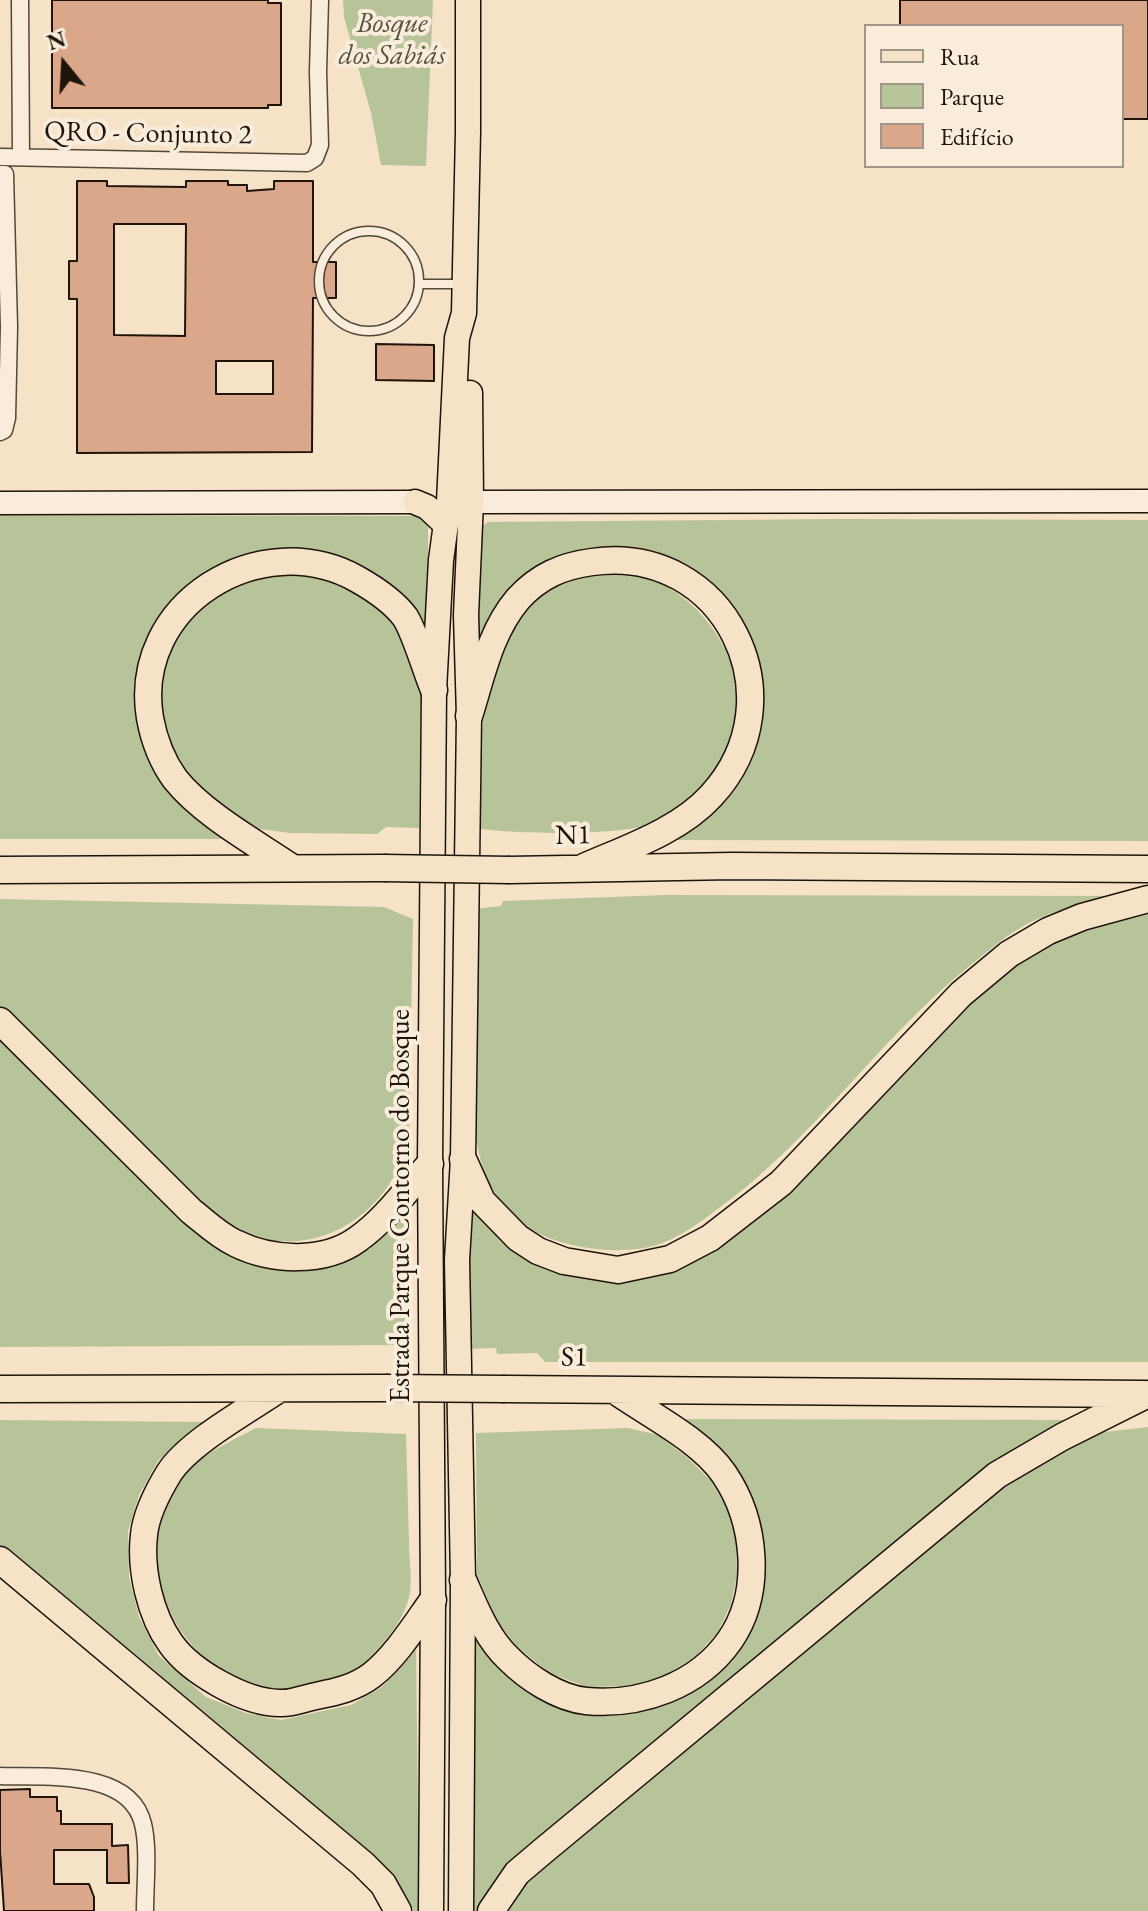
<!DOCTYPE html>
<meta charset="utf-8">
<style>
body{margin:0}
#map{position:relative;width:1148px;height:1911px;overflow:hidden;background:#f6e2c7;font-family:"EB Garamond",serif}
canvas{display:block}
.legend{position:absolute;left:864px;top:24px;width:260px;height:144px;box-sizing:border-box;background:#f9ecdb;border:2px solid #a19687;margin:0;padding:10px 14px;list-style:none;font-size:24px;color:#1e140a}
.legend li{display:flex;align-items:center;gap:16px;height:40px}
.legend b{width:40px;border:2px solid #a19687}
.north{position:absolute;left:24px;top:24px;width:80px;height:80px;-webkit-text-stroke:6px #f9ecdb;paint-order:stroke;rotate:342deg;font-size:22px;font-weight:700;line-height:32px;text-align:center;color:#1e140a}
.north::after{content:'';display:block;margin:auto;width:28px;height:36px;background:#1e140a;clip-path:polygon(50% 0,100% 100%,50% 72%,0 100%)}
</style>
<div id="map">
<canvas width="1148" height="1911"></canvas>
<ul class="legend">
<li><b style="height:10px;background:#f6e2c7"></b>Rua</li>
<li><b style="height:22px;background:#b7c499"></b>Parque</li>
<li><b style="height:22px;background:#dba78b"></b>Edifício</li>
</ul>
<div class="north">N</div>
</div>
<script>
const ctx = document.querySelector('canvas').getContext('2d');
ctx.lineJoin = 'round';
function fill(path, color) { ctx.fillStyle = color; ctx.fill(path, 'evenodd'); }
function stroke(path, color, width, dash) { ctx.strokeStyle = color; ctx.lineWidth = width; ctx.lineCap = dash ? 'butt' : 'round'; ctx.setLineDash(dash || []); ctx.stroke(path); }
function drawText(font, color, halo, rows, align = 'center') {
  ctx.font = font + ' "EB Garamond",serif'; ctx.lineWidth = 8; ctx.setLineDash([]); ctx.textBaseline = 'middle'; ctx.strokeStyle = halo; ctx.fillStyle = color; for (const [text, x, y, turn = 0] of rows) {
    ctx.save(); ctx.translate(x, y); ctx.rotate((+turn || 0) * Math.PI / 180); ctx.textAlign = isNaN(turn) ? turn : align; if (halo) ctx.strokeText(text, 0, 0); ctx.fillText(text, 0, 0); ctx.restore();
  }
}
const green = new Path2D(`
 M343,0H433L426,166L381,165L371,113L344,17Z
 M0,515L425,516L428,522V651L388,586L252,557L143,655C141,671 136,689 137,705C138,774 179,802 228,839H0Z
 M840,519L1148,520V841L669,840L719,804L736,785L753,744L751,656L662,562L520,580L476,640L481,527L488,522Z
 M293,572L331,579L349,587L384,611L407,637L415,661L421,694L419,828L386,827L377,834L290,833L252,828L197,792L170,761L157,682L179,631L202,603L255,578Z
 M599,574C617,576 644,575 660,583C722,614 763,697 725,763C719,774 705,785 696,794C689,801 682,811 674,816C642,838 521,834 481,829V734L491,671L507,628L541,593L582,577Z
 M666,895L1118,896C1090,902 1057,909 1031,922C1007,934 987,952 967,968C877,1041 813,1140 719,1208C698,1224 671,1244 644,1248C613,1253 578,1249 549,1238C501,1220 480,1177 475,1130L473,909L501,906L503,901Z
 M0,899L384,907L413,919L409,1131C399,1203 331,1256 258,1238C238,1234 220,1221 203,1210L0,1011Z
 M1139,914H1148V1362H545L537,1353L497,1354L496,1348L465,1349L473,1201L585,1270L708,1242L975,986L1049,937Z
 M0,1035L269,1267L319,1270L370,1249L407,1189V1345L0,1347Z
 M676,1419L1072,1420L1034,1438L1005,1456L480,1911H470V1624L566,1703L706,1673L760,1547Z
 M0,1420L203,1422L158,1461L139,1495L128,1531L129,1577L139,1617L159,1656L206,1697L246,1713L281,1720L351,1705L382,1687L416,1650L419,1911H414L397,1883L0,1548Z
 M1148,1427V1911H502L527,1878L1018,1471L1096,1433Z
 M256,1428L406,1434C407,1470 408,1507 409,1543C409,1559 412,1577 410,1592C406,1617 389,1637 373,1654C357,1672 337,1678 314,1683C303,1685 290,1690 278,1689C180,1682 120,1559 181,1479C200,1454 230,1442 256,1428Z
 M628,1428L658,1435L689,1459L711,1481L725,1505L736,1536L737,1575L731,1604L718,1632L696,1656L665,1676L631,1686L587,1687L549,1673L517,1647L496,1620L477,1574L476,1433Z`);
const building = new Path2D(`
 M52,0H268V3H281V105H268V108H52Z
 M900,0H1148V119H1122V26H900Z
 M77,181H107V186L186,187V181H228V185H247V191L274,189V181H313V262H336V298H313L312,452L77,453V299H69V261H77ZM114,224H186L185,336L114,335ZM216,361H273V394H216Z
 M376,344L434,345V381L376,380Z
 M30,1789V1797H57V1811H61V1824H112V1846L128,1845L129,1883H107V1850H54V1884H89L94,1897V1911H4L0,1851V1790Z`);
const service = new Path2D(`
 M319 281a50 50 0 1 1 100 0a50 50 0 1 1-100 0Z
 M419,284H464`);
const minor = new Path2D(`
 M20,0L21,157
 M0,157L307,163L315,158L320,145L318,72L320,0
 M0,174H5L9,327L7,418L4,430L0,432
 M0,1776C43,1778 130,1768 143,1824C149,1848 145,1885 145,1911`);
const secondary = new Path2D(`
 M471,502L1148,501
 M0,503L415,502`);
const primary = new Path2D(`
 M415,502L427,507L444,523
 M431,1911L433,1600L430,1164L434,690L441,560L449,502L457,338L464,313L468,132V0
 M461,1911L463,1580L457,1260L463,1159L469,716L466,615L471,502L470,393`);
const trunk = new Path2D(`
 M469,716C482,675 490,632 518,599C539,576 562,566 592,562C725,543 801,699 711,796C679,831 627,848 584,867
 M291,867C254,842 203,814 175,779C162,761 154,740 150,718C131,604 260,525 357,579C373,588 393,601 405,617C415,632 426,671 434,690
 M0,870L384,868
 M510,870L733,866L1148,869
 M0,1021L191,1211C205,1222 218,1235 235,1243C271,1261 324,1264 358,1239C386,1219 407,1189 430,1164
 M463,1159L482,1201L518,1238L538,1251L564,1261L618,1270L670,1259L710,1238L781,1183L961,994L1009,954L1048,931L1082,917L1148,899
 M0,1389L386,1388
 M279,1389C248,1410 188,1443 169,1473C158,1491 146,1514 144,1535C140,1570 150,1615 171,1644C191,1672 245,1703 280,1703C291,1704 305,1698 316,1696C336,1692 355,1688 372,1675C396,1656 415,1625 433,1600
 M505,1389L1144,1394
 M0,1560L363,1864L383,1884L398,1911
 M463,1580C475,1607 486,1637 508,1658C528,1678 558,1698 586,1701C640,1706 698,1686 730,1640C763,1592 756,1521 724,1474C701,1440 648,1414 614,1390
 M491,1911L517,1873L543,1851L997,1475L1062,1437L1148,1394`);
const trunkBridge = new Path2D(`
 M384,868L510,870
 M386,1388L505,1389`);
const parkNames = [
 ["Bosque",392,24],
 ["dos Sabiás",392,56]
];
const streetNames = [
 ["QRO - Conjunto 2",148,134,1],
 ["N1",573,836,-1],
 ["Estrada Parque Contorno do Bosque",401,1206,-90],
 ["S1",574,1358,1]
];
fill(green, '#b7c499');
fill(building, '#dba78b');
stroke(building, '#1e140a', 2);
stroke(service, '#544839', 11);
stroke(minor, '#544839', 19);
stroke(secondary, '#1e140a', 25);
stroke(primary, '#1e140a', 27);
stroke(trunk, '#1e140a', 29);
stroke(service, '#f9ecdb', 8);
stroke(minor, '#f9ecdb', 16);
stroke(secondary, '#f9ecdb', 22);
stroke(primary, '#f6e2c7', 24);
stroke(trunk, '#f6e2c7', 26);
stroke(trunkBridge, '#1e140a', 29, []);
stroke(trunkBridge, '#f6e2c7', 26);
drawText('italic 28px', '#54523c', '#f9ecdb', parkNames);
drawText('28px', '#1e140a', '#f9ecdb', streetNames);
</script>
